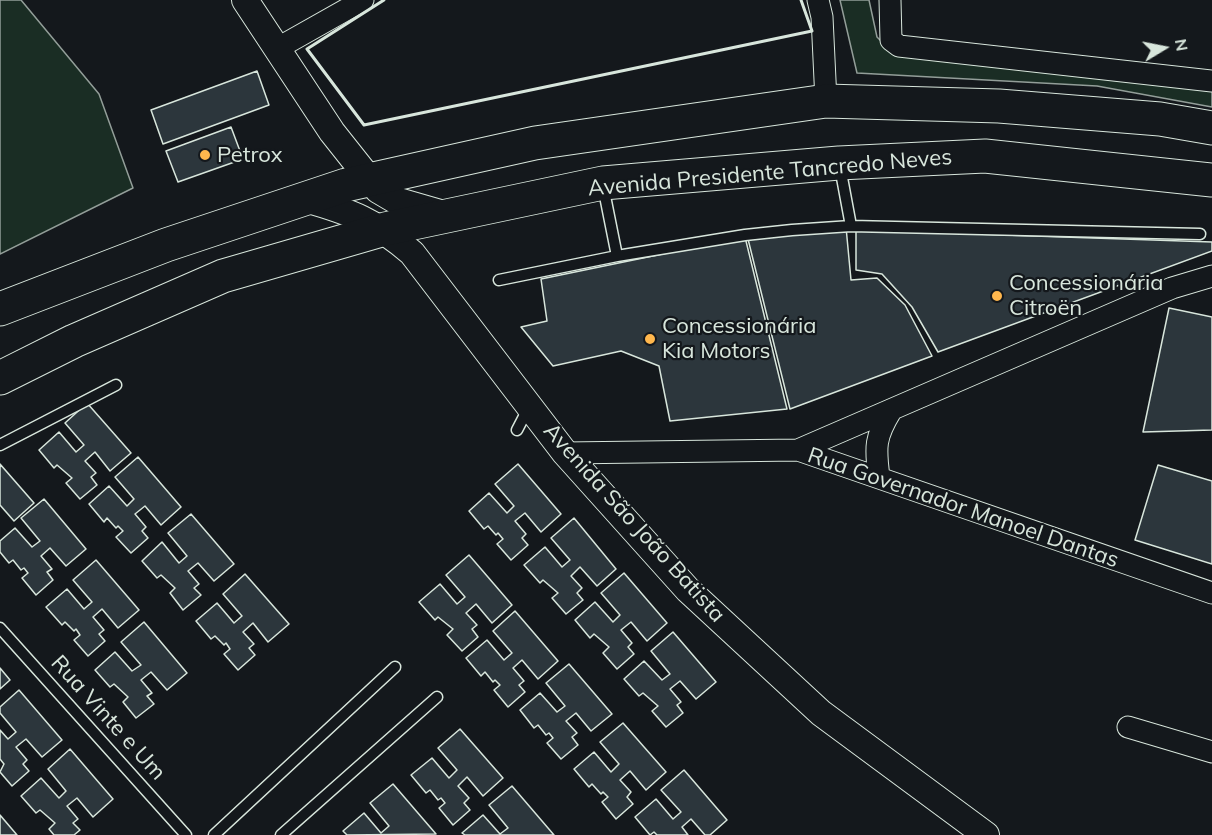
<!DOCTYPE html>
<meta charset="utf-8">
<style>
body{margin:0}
#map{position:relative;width:1212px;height:835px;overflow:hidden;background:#14181c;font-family:Mulish,sans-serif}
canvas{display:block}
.north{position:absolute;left:1134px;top:18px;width:60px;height:60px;-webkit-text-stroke:4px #14181c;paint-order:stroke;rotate:80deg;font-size:16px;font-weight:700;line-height:24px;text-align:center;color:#d8e6dc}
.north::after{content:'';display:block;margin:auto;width:21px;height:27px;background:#d8e6dc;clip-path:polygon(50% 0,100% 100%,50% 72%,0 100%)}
</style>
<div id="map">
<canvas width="1212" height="835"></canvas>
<div class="north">N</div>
</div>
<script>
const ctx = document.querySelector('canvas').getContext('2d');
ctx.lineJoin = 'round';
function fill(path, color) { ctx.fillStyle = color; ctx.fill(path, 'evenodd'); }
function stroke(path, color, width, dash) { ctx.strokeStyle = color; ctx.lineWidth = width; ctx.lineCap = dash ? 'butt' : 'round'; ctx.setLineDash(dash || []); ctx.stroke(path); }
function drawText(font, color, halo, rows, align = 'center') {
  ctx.font = font + ' Mulish,sans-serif'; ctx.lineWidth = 4.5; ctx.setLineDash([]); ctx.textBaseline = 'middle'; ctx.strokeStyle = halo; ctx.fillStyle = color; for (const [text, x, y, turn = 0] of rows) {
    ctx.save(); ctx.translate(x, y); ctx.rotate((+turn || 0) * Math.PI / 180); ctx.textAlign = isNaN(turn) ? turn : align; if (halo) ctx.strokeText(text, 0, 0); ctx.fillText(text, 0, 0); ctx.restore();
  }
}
const green = new Path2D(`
 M0,0H21L99,94L133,188L0,254Z
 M840,0H869L877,37L895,55L1212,90V107L1097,86L857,73Z`);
const building = new Path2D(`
 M257,71L269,105L163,144L151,110Z
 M231,127L243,159L178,182L166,151Z
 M846,227L851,280L877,278L905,305L932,356L790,409L747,235Z
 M856,230L1212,242V251L938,352L912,307L882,274L856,270Z
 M745,237L787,409L670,421L659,366L621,351L553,366L521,327L547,321L541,279Z
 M1169,308L1212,317V430L1143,432Z
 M87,403L131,453L110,471L95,452L85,461L96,473L91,477L97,485L80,499L66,483L72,478L57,465L54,468L39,450L59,432L76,452L84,445L65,423Z
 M138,457L181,507L161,525L145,506L135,514L146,527L142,531L148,538L131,553L116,537L123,531L118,526L116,528L107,518L104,522L89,504L109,486L127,506L134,499L115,477Z
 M0,464L34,503L14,521L0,505Z
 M518,464L561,514L541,532L525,513L515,521L526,534L522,538L528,545L511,560L497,544L503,539L498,533L496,535L488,526L484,529L469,511L489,493L507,513L514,506L495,484Z
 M1158,465L1212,481V564L1135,540Z
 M44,499L86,549L66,566L50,548L41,556L52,569L47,572L53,580L36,595L22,578L28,573L24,568L21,570L13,560L9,563L0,552V541L15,528L32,547L40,541L21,518Z
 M191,514L234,564L214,581L198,563L188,571L199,584L194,588L201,595L183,610L170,593L175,588L161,575L157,578L142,561L162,542L179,563L187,556L168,533Z
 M574,518L616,569L597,586L580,567L571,576L582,588L577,593L583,600L566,614L552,598L558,593L543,580L540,583L524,565L545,547L562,567L570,560L551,538Z
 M469,555L512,605L492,623L476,604L466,613L477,625L472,629L478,637L462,651L447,635L453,629L438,617L435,620L419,602L440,584L457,604L465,597L446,575Z
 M96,560L139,610L118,628L102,609L93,617L104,630L99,634L105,641L88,656L74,640L80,635L76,629L74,631L65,622L62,625L46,607L67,589L84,609L92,602L73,580Z
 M624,573L667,623L647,641L631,622L621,630L632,643L628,647L634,654L617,669L603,653L609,647L594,634L590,638L575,620L595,602L613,622L620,615L601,593Z
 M245,574L289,624L268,642L253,623L243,632L254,644L249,648L255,655L238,670L224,654L230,649L226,643L224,645L215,636L211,639L196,621L217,603L234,623L242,616L223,594Z
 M515,611L558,661L538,679L522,660L513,668L524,681L519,685L525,692L508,707L494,690L500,685L495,680L493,682L485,672L481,676L466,658L487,640L504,660L512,653L493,631Z
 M144,622L187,673L167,690L151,672L141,680L152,693L147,696L154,704L136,718L123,702L128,697L114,684L110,687L95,670L115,652L132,671L141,665L121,642Z
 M673,632L716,682L696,699L680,681L670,689L681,702L677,705L683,713L666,727L652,711L658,706L643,693L639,696L624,679L644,661L662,680L670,674L651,651Z
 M569,664L612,714L591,731L576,713L566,721L577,733L572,737L578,745L561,759L547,743L553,738L549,733L546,735L538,725L534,728L520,710L540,693L557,712L565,706L546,683Z
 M0,668L10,680L0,689Z
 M19,690L62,740L42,757L26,739L16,747L27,760L23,764L29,771L12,786L0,772L4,764L0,759V730L8,739L16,732L0,713V707Z
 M623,723L666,772L646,790L630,771L620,780L631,792L627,797L633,804L616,819L602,802L608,797L603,792L601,794L592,784L589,787L574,769L594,752L611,772L619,764L600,742Z
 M460,729L503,778L483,796L467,777L458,786L469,798L464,803L470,810L453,825L439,808L445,803L441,798L438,800L430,790L426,793L411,775L432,758L449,778L457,770L438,748Z
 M70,749L113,799L93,817L77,798L67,806L78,819L73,823L80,830L74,835H54L49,829L55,823L40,810L36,813L21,796L41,778L59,798L66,791L48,769Z
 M684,770L727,820L710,835H705L691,819L682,827L688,835H657L654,832L650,835L635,817L656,799L673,819L681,812L661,790Z
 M393,784L436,834L347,835L343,831L364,813L381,833L389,826L370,803Z
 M512,786L554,835H465L462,833L483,815L500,834L508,828L489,805Z
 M0,815L17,835H0Z`);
const service = new Path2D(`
 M840,167L851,226
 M603,186L617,256
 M499,280L617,256L745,235L792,230L851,226L1200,234
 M517,430L529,407
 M0,445L116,385
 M0,628L186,835
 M214,835L395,667
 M281,835L437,697`);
const minor = new Path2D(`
 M818,0L822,17L826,101
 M890,0L891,40L899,46L1212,81
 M278,48L363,0
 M798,450L1172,288L1212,276
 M565,453L798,450L1212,593
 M879,477C875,447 875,437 891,411
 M1128,727L1212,752`);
const tertiary = new Path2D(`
 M245,0L332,132L378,190L395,200L447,215
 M305,199C351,212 375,221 412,253L565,453L688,590L821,713L986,835`);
const primary = new Path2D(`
 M0,309L166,245L346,185L535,143L826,101L999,106L1160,119L1212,128
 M0,378L74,341L223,276L385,229L603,183L839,163L985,156L1212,180`);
const wall = new Path2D(`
 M384,0L307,49L364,125L812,31L801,0`);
const markers = [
 [205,155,6,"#ffb74d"],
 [997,296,6,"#ffb74d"],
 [650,339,6,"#ffb74d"]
];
const poiNames = [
 ["Petrox",217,155],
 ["Concessionária",1009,283],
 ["Citroën",1009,308],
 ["Concessionária",662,326],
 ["Kia Motors",662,351]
];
const streetNames = [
 ["Avenida Presidente Tancredo Neves",770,173,-5],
 ["Rua Governador Manoel Dantas",963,508,19],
 ["Avenida São João Batista",634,523,48],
 ["Rua Vinte e Um",108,718,48]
];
fill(green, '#1a2d24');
stroke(green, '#939e99', 1.5);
fill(building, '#2c363c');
stroke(building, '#d8e6dc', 1.5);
stroke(service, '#d8e6dc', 13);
stroke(minor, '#d8e6dc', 23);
stroke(tertiary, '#d8e6dc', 28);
stroke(primary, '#d8e6dc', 35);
stroke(service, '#14181c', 10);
stroke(minor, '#14181c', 21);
stroke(tertiary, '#14181c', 26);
stroke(primary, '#14181c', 33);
stroke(wall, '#d8e6dc', 3);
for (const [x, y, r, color] of markers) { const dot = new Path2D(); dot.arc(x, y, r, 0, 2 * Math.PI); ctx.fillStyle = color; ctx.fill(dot); stroke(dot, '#14181c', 2); }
drawText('22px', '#d8e6dc', '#14181c', poiNames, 'left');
drawText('22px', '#d8e6dc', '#14181c', streetNames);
</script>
